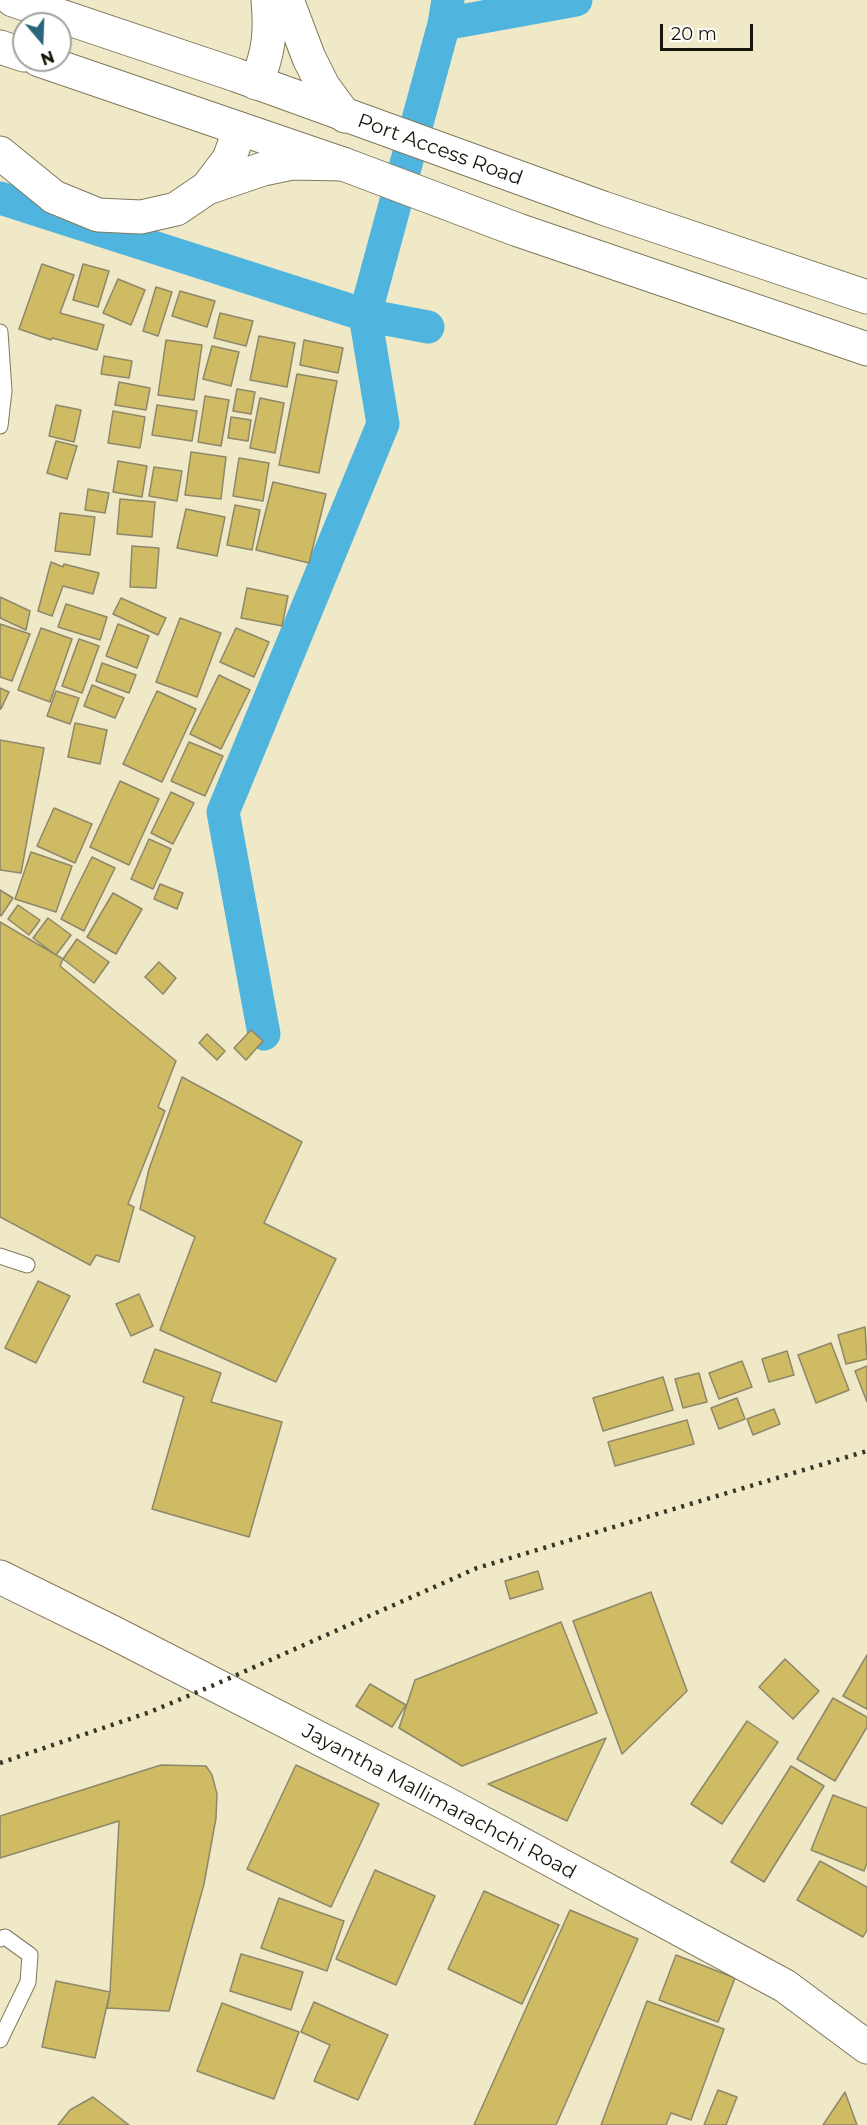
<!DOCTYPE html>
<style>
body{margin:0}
#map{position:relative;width:867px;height:2125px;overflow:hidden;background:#f0e9c8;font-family:Montserrat,sans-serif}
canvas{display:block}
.north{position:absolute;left:12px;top:12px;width:60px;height:60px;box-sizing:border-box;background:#fff;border:2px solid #a3a29d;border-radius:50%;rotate:161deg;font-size:16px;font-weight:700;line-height:24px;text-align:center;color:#18160a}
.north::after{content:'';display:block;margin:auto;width:21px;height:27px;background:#2a657d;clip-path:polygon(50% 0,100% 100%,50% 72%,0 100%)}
.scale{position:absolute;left:660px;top:24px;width:93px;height:27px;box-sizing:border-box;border:3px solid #18160a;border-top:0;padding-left:8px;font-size:18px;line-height:21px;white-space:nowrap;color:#18160a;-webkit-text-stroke:4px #fff;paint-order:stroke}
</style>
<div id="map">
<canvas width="867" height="2125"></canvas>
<div class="north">N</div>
<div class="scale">20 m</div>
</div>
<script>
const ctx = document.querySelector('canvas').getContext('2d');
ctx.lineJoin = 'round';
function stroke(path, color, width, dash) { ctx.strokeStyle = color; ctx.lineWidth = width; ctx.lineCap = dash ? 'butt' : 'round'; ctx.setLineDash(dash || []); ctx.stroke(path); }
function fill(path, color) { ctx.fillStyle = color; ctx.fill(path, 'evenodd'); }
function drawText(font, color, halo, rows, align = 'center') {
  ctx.font = font + ' Montserrat,sans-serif'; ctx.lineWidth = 4.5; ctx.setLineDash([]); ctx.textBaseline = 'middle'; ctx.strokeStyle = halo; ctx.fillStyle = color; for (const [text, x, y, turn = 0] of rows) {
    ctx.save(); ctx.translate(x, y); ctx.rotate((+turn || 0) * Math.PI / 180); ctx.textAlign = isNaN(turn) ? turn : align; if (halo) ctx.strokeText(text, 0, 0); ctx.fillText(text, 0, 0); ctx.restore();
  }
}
const canal = new Path2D(`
 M448,0L444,24L576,0
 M0,198L365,315L428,327
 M264,1034L223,812L383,424L365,315L444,24`);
const building = new Path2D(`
 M42,264L74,275L60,313L104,325L97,350L52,338L51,340L19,329Z
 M83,264L109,271L98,307L73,300Z
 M118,279L145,290L131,325L103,313Z
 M156,287L172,292L158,336L143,331Z
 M180,291L215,301L207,327L172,316Z
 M220,313L253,321L246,346L214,338Z
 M259,336L295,343L287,387L250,380Z
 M166,340L202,345L194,400L158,395Z
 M304,340L343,348L338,373L300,365Z
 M212,346L239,352L231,386L203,379Z
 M104,356L132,361L129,378L101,374Z
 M297,374L337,381L319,473L279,465Z
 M119,382L150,388L146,410L115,405Z
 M237,389L255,392L251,414L233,411Z
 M205,396L229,400L221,446L198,442Z
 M260,398L284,403L275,453L250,448Z
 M56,405L81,410L74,442L49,436Z
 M157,405L197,411L192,441L152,435Z
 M113,411L145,417L140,448L108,443Z
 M231,417L251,420L248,441L228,438Z
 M56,441L77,446L67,479L47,473Z
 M191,452L226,457L221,499L185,495Z
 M239,458L269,463L263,501L233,496Z
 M118,461L147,466L142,497L113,492Z
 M154,467L182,471L177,501L149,496Z
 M273,482L326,494L309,563L256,550Z
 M88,489L109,493L105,513L85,510Z
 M120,499L155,502L152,537L117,534Z
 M235,505L260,510L252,550L227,545Z
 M186,509L225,517L217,556L177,548Z
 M60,513L95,517L90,555L55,551Z
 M132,546L159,548L156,588L130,587Z
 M51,562L63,567L64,564L99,573L93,594L63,586L52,616L38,611Z
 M247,588L288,596L282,626L241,618Z
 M0,597L30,611L26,630L0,618Z
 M121,598L166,618L158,635L113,614Z
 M66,604L107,617L100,640L58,627Z
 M180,618L221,633L197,697L156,682Z
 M0,624L30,634L12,681L0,677Z
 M118,624L149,636L137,668L106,656Z
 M41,628L72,639L50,702L18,690Z
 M236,628L269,642L254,677L220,662Z
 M79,639L99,646L82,693L62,686Z
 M102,663L136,675L129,693L96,681Z
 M219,675L250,690L221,749L190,734Z
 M92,685L124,698L115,718L84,706Z
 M0,688L9,692L1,709H0Z
 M56,691L79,698L70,724L47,716Z
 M157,691L196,709L162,782L123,764Z
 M75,723L107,730L100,764L68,757Z
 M0,740L44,748L21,873L0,870Z
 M189,742L223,756L205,796L171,781Z
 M120,781L159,799L129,865L90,847Z
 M171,792L194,803L173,844L151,833Z
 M54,808L92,824L75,863L37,846Z
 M149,839L171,849L153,889L131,879Z
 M31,852L72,866L56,912L15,899Z
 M92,857L115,868L84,931L61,919Z
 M160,884L183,893L177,909L154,899Z
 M0,890L13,898L1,916L0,915Z
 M113,893L142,909L116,954L87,937Z
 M18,905L40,920L29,935L8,919Z
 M48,918L71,935L56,955L33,938Z
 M0,922L63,959L60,966L176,1061L158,1107L165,1111L128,1204L134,1207L119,1262L96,1255L90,1265L0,1217Z
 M77,939L109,962L94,983L63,959Z
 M159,962L176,978L163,994L145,977Z
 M251,1030L263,1041L246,1060L234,1048Z
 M207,1034L225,1051L217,1060L199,1043Z
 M182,1077L302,1142L264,1223L336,1259L276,1382L160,1330L195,1237L140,1209L149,1169Z
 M38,1281L70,1296L36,1363L5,1348Z
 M139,1294L153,1326L131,1336L116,1304Z
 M865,1327L867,1359L846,1364L838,1335Z
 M831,1343L849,1390L816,1403L798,1355Z
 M155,1349L221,1373L211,1402L282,1422L249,1537L152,1509L184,1397L143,1382Z
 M787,1351L794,1375L769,1382L762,1359Z
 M742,1361L752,1387L719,1399L709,1373Z
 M867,1366V1402L855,1371Z
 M699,1373L707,1402L683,1408L675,1379Z
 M663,1377L673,1410L603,1431L593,1398Z
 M737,1398L745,1419L719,1429L711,1408Z
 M774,1409L780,1424L753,1435L747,1419Z
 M687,1420L694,1444L615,1466L608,1442Z
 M538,1571L543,1589L510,1599L505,1581Z
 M651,1592L687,1691L622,1754L573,1621Z
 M561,1622L597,1713L462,1766L399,1728L415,1680Z
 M867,1655V1709L843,1696Z
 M785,1659L819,1691L793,1719L759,1687Z
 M370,1684L406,1705L392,1727L356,1706Z
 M833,1698L867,1717V1727L835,1781L797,1759Z
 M747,1721L778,1742L722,1824L691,1804Z
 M606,1738L567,1821L488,1784Z
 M161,1765L206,1766L212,1775L217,1794L216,1818L204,1884L169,2011L107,2008L110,1992L119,1821L0,1858V1816Z
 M296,1765L379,1804L331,1907L247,1869Z
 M791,1766L824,1786L764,1882L731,1862Z
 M833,1795L867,1808V1863L864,1871L811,1850Z
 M820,1861L867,1887V1930L863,1937L797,1900Z
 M375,1870L435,1896L396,1985L336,1959Z
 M484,1891L559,1925L522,2004L448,1969Z
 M279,1898L344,1921L327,1971L261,1948Z
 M570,1910L638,1939L556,2125H474Z
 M241,1954L303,1972L291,2010L230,1991Z
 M676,1955L735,1978L718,2022L659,2000Z
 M56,1981L110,1992L95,2058L42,2047Z
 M647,2001L724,2029L691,2120L671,2113L666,2125H601Z
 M314,2002L388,2035L358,2100L314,2081L330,2045L301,2032Z
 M222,2003L299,2032L274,2099L197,2071Z
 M718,2090L737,2097L726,2125H704Z
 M845,2092L857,2125H823Z
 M93,2097L129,2125H58L70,2110Z`);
const lane = new Path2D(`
 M0,332L4,391L0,426
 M0,1256L27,1265
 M0,1939L5,1937L30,1955L28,1982L0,2040`);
const secondary = new Path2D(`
 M13,0L236,75L603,208L867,297
 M0,47L24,55
 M39,60L343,164L518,230L867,349
 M0,1577L114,1633L449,1805L785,1986L867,2047`);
const highway = new Path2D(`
 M287,0L309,58L323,86L345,116
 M256,83C269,53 271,32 268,0
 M0,153L54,197L98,215L141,217L176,209L207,188L263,169L292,163L343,164
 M207,188L229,159L240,129`);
const rail = new Path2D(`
 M0,1763L150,1712L214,1685L477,1568L867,1451`);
const streetNames = [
 ["Port Access Road",440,150,20],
 ["Jayantha Mallimarachchi Road",439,1802,28]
];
stroke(canal, '#50b5de', 33);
fill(building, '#cebb64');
stroke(building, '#8e8769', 1.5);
stroke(lane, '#7f795b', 17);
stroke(secondary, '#7f795b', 35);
stroke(highway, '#7f795b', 35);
stroke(lane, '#fff', 15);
stroke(secondary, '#fff', 33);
stroke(highway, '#fff', 33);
stroke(rail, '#383526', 4.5, [3, 6]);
drawText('20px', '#18160a', '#fff', streetNames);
</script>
